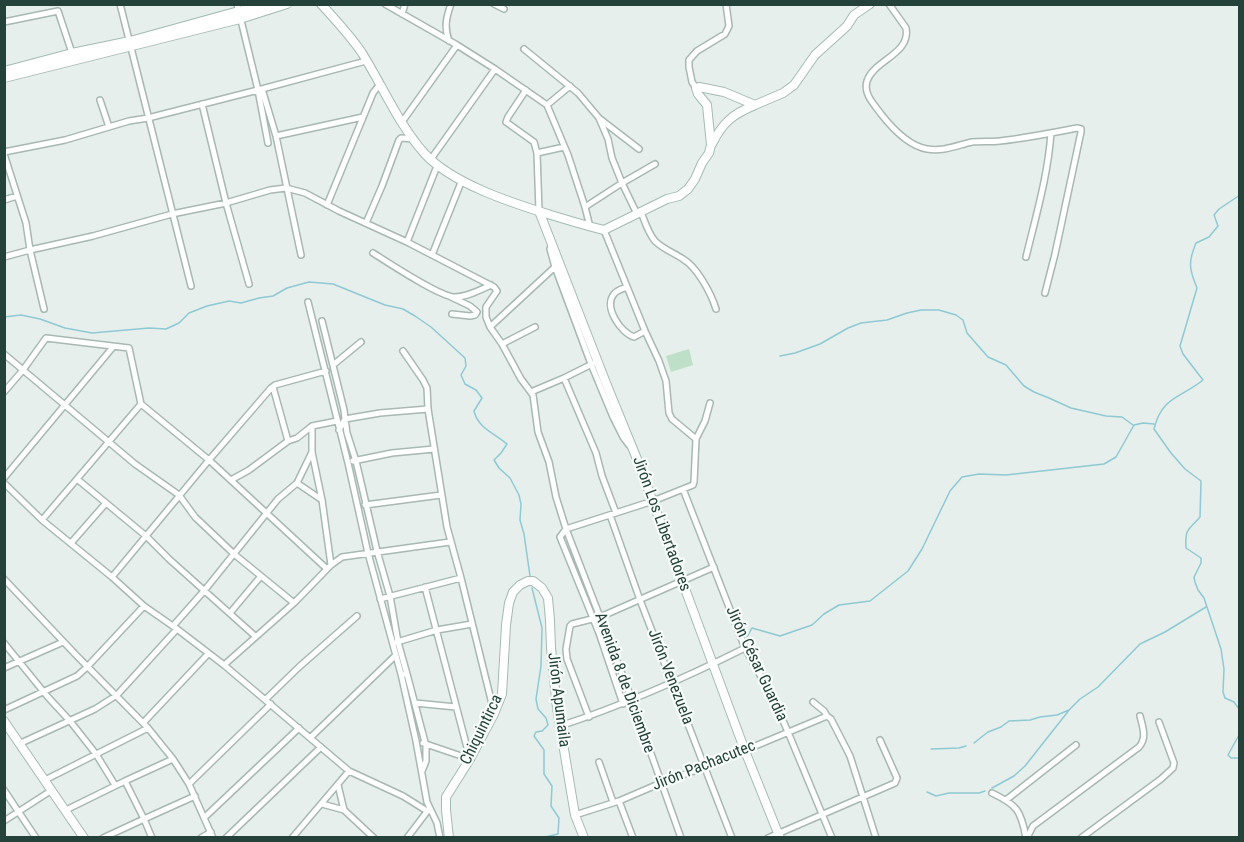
<!DOCTYPE html>
<meta charset="utf-8">
<style>
body{margin:0}
#map{position:relative;width:1244px;height:842px;overflow:hidden;background:#e6efeb;font-family:"Roboto Condensed",sans-serif}
canvas{display:block}
.frame{position:absolute;inset:0;border:6px solid #24423a;pointer-events:none}
</style>
<div id="map">
<canvas width="1244" height="842"></canvas>
<div class="frame"></div>
</div>
<script>
const ctx = document.querySelector('canvas').getContext('2d');
ctx.lineJoin = 'round';
function fill(path, color) { ctx.fillStyle = color; ctx.fill(path, 'evenodd'); }
function stroke(path, color, width, dash) { ctx.strokeStyle = color; ctx.lineWidth = width; ctx.lineCap = dash ? 'butt' : 'round'; ctx.setLineDash(dash || []); ctx.stroke(path); }
function drawText(font, color, halo, rows, align = 'center') {
  ctx.font = font + ' "Roboto Condensed",sans-serif'; ctx.lineWidth = 4.5; ctx.setLineDash([]); ctx.textBaseline = 'middle'; ctx.strokeStyle = halo; ctx.fillStyle = color; for (const [text, x, y, turn = 0] of rows) {
    ctx.save(); ctx.translate(x, y); ctx.rotate((+turn || 0) * Math.PI / 180); ctx.textAlign = isNaN(turn) ? turn : align; if (halo) ctx.strokeText(text, 0, 0); ctx.fillText(text, 0, 0); ctx.restore();
  }
}
const green = new Path2D(`
 M689,349L693,365L671,372L666,356Z`);
const stream = new Path2D(`
 M1240,195L1219,209L1214,215L1218,226L1209,237L1196,243C1188,262 1189,269 1197,288L1180,346L1183,354L1203,380C1181,398 1162,396 1154,429L1171,453L1185,469L1201,481L1200,517C1188,531 1185,528 1186,548L1201,558V563L1194,577L1195,582L1198,590L1204,598L1221,649L1224,669L1223,692L1225,698L1234,702L1239,709V735L1228,755L1231,758H1240
 M4,317L21,315L40,319L65,328L92,333L149,328L166,329L179,323L189,313L207,306L229,301L241,303L259,298L273,296L287,288L309,282L333,284L385,305L403,309L415,316L431,327L465,358L466,366L461,375L465,384L476,390L482,398L474,411C478,428 494,433 507,444L501,453L494,460L499,468L510,478L519,495L521,504L520,520L524,534L530,576
 M780,356L795,353L820,344L848,328L861,323L887,320L907,313L921,310H939L956,315L963,320L967,333L988,357L1006,365L1024,386L1034,392L1049,398L1071,408L1106,416L1122,417L1133,425
 M532,588L542,628L541,666L536,699L538,709L546,718L548,725L542,731L536,732L534,736L544,750V774L552,786L551,806L559,818L558,834L541,838
 M747,637L752,628L780,636L812,625L824,614L839,605L870,601L908,571L922,549L950,491L962,477L979,474L1006,475L1104,464L1116,457L1134,425L1143,423L1154,424
 M974,743L988,732L1001,727L1009,721L1030,720L1040,717L1057,715L1069,710
 M931,749L959,748L966,746
 M992,788L1014,776L1025,766L1070,709L1080,699L1098,687L1140,644L1165,632L1206,607
 M927,792L936,796L949,793H979L985,791`);
const street = new Path2D(`
 M120,4L191,286
 M237,4L258,90L268,143
 M385,4L457,45L495,69L547,105L568,155L585,207L590,227
 M494,4L504,9
 M889,4L906,28C911,54 874,60 867,81C863,94 874,104 881,114C892,128 909,146 927,149C943,152 958,145 972,142C982,141 991,142 1000,141C1026,138 1052,133 1077,128L1081,129V132L1055,254L1045,293
 M402,14L405,4
 M4,22L58,11L72,53
 M449,41C444,27 446,18 451,4
 M524,49L578,93L599,118L608,139L612,158L622,183L585,207
 M696,88L692,82L689,67V60L697,51L725,34L729,26L726,4
 M262,89L276,136L301,255
 M526,90L508,117L506,122L534,142L537,153
 M100,100L109,127
 M202,104L226,203L249,284
 M547,105L570,86
 M600,119L639,149
 M402,122L457,45
 M276,136L363,117
 M4,152L65,140L129,121L148,118L258,90L366,61
 M4,154L26,223L30,250L44,309
 M431,159L495,69
 M4,200L17,196
 M327,205L373,93L380,84
 M539,211L537,153L564,147
 M641,212C645,222 648,233 655,241C663,249 674,253 683,259C697,267 711,293 716,309
 M637,214L622,183L655,164
 M366,223L382,186L399,140L401,138L414,139
 M604,230L645,331L659,361L666,381L669,413L672,419L696,439
 M407,242L437,166
 M552,243L550,249L555,267L591,364L613,417L623,437L629,445
 M373,253C389,263 440,297 455,297C467,297 480,290 491,285
 M432,255L462,180
 M4,257L30,250L93,236L172,214L226,203L270,190L286,188L305,193L339,211L407,242L494,287L497,291L486,307V317L490,327L502,344L521,379L533,395L538,432L549,462L556,497L566,529L632,700L681,838
 M1026,257C1036,216 1048,175 1051,133
 M627,287C622,289 617,290 614,294C603,307 621,333 634,337L645,331
 M451,297L470,306L477,312L475,315L470,316L452,314
 M308,302L348,463L368,553L401,674L416,741L427,802L437,823L440,838
 M322,321L344,410L345,419L339,430
 M490,327L557,265
 M502,344L535,327
 M403,351L423,380L427,388L428,409L447,527L461,578L494,712
 M4,354L135,464L179,495L195,517L234,554L294,603
 M333,365L361,342
 M564,378L596,453L602,476L616,513
 M273,387L288,441L297,438L312,426L337,421
 M4,392L23,370L46,338L129,348L141,404L209,460L327,569
 M531,392L564,378L594,363
 M312,426V452L322,500L331,565
 M353,461L392,453L434,449
 M4,478L113,347
 M77,479L146,536L169,559L255,636
 M231,480L249,470L288,441
 M4,483L42,520L112,577L144,606L177,629L224,665L349,771L403,796L427,811
 M297,483L322,500
 M683,489L745,648L774,700L788,732L832,838
 M365,505L441,495
 M610,515L640,600L732,838
 M42,520L141,404
 M71,543L106,503
 M112,577L209,460L271,388L275,385L326,371
 M4,579L77,656L148,728L173,759L189,784L213,838
 M425,587L470,759
 M380,599L461,578
 M230,613L261,576
 M173,626L204,591L278,499L297,483L312,452
 M397,642L437,630L472,624
 M4,643L47,696L70,721L96,754L115,785
 M224,665L294,603L331,565L342,557L450,542
 M4,668L63,642
 M405,674H407L426,746V761L422,771
 M407,674L398,642L390,596L377,551L356,461L347,433L345,419L380,413L428,409
 M266,699L299,667L357,616
 M813,702L824,711L827,716
 M415,703L456,707
 M623,704L599,633L560,537L566,529L653,501L693,485L694,482L696,439L705,421L710,403
 M4,710L77,676L87,667L144,606
 M589,717L567,659L566,649L570,626L572,624L600,617L714,567
 M143,723L208,654
 M560,726C624,705 685,678 745,648
 M310,738L396,655
 M21,743L95,709L117,695L177,629
 M423,743L470,759
 M599,762L613,802
 M45,780L148,728
 M125,781L173,759
 M189,784L271,704
 M338,785L344,810
 M4,790L36,838
 M992,793C1017,805 1021,810 1026,838
 M1006,800L1076,745
 M619,801L633,838
 M322,804L344,810L374,838
 M66,810L125,781L144,819L103,838
 M575,815L619,801L661,783L705,767L827,716L831,719L850,756L876,838
 M205,817L299,728
 M4,821L52,790
 M152,838L144,819L195,796
 M201,838L211,832
 M226,838L321,747
 M292,838L349,771
 M407,838L429,809
 M768,838L895,783L897,778L880,740
 M1027,838L1033,826L1139,747C1147,738 1143,728 1140,716
 M1081,838L1161,779L1173,768L1174,763L1159,722`);
const secondary = new Path2D(`
 M321,4C334,18 352,38 362,53C382,85 400,127 425,154C453,184 512,203 551,215C568,220 586,226 604,230L667,199L679,196L688,189L695,179L702,163L709,153L711,145L707,105L698,94L696,88L699,87L724,92L755,105L783,93L794,85L815,55L847,26L854,15L870,4
 M4,71L72,53L130,41L264,4
 M4,78L240,19L287,4
 M712,144C723,122 733,114 755,105
 M539,211L606,383L637,459L745,751L780,838
 M4,721L84,838
 M449,838L446,810V797L470,759L494,714L502,694L506,625L509,603L513,592L520,585L528,581H533L542,588L548,598L550,620L551,648L557,708L575,815L584,838`);
const streetNames = [
 ["Jirón Los Libertadores",661,524,70],
 ["Jirón César Guardia",756,664,65],
 ["Jirón Venezuela",670,677,69],
 ["Avenida 8 de Diciembre",624,683,70],
 ["Jirón Apumaila",558,700,83],
 ["Chiquintirca",482,730,-64],
 ["Jirón Pachacutec",704,766,-22]
];
fill(green, '#bfe0c8');
stroke(stream, '#8ec9d4', 1.5);
stroke(street, '#a8b8b2', 8);
stroke(secondary, '#a4bbb3', 10);
stroke(street, '#fff', 5);
stroke(secondary, '#fff', 8);
drawText('16px', '#24423a', '#f7fbf9', streetNames);
</script>
